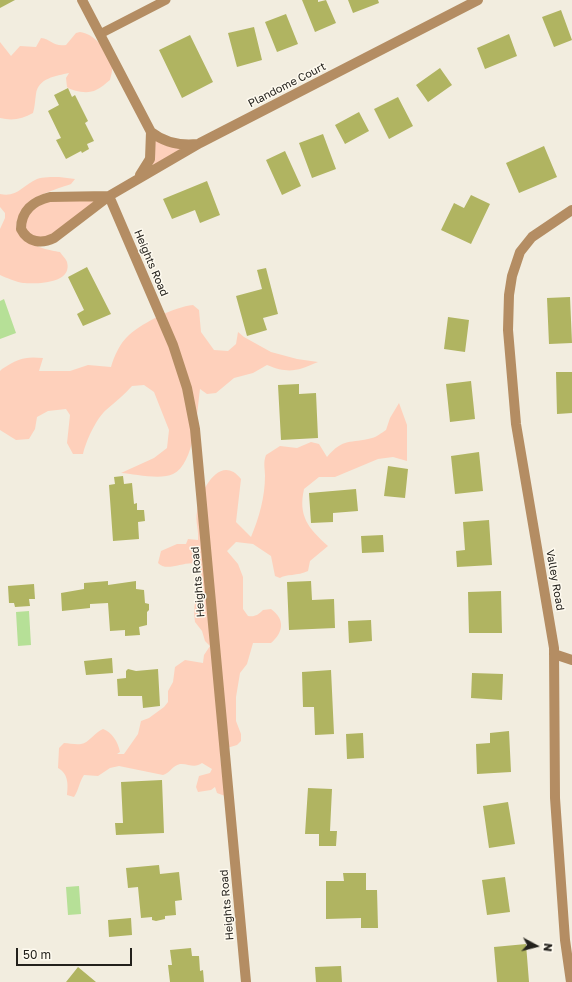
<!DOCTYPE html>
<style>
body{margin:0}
#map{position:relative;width:572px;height:982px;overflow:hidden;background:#f2eddf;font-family:"Golos Text",sans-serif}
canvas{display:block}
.north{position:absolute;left:516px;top:926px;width:40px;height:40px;-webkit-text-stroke:3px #fefaef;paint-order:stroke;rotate:97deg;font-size:11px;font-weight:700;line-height:16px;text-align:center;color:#23211c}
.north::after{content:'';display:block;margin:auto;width:14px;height:18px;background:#23211c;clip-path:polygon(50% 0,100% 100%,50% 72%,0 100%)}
.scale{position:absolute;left:16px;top:948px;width:116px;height:18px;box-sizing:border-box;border:2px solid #23211c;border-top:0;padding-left:5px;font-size:12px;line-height:14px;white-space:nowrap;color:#23211c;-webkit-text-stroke:3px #fefaef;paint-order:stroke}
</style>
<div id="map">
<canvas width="572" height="982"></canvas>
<div class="north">N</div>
<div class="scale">50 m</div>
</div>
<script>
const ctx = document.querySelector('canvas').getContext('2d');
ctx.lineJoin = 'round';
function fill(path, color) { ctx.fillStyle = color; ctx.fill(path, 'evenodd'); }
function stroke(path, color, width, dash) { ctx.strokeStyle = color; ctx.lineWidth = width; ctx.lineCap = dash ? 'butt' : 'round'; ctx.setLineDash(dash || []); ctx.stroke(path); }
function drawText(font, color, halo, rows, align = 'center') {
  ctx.font = font + ' "Golos Text",sans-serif'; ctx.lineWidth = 3; ctx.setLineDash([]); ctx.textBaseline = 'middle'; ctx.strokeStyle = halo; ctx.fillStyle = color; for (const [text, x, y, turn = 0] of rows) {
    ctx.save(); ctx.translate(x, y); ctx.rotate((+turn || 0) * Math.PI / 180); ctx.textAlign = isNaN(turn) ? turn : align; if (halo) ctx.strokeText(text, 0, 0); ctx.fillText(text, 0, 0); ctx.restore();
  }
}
const green = new Path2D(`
 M80,32C93,33 109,51 112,65C113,69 111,76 110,80C106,83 101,88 96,90C89,94 74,92 67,87L66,78L69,73C56,76 38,78 36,94C35,100 35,106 33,113C22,119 13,121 0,118V42L11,56L20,46L36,47L41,38C51,39 53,47 66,45L76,33Z
 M151,132L192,144L138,178L146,166Z
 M59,177L75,179L71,184C62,187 34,196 28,203C25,205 23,210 21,213C4,239 40,249 60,252C62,255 66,259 67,262C73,284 36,284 23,283C16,282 7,278 0,275V229L5,218V213L0,207V194C17,198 23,185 37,179C43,177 52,177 59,177Z
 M109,196L54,238L33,241L21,222L34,203Z
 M193,305L199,310L201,332L214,350L228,351L236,344L238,332L244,337L271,352L297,359L318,362C297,371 289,374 267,365L253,373L234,378L216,393L207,394L200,389C197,411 195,464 173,474C161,480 134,474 121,473L154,458L167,448L169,430L154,392L144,385L132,386C124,395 115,402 106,410C96,419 86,441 83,454H73L67,443L70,415L66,409L48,411L37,417L35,429L29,439L16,440L0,430V371L2,369C18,359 24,356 43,358L39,371H70L88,365L111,367C114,356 120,343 129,335C144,322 174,307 193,305Z
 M399,403L407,425V461L393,457L378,459L335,477H319L304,489C298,516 308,528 328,546L310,561L308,571C298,576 285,574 280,578L275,576L271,556L253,544L236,542L227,551L238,564L243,577V609L248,616C255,617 258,615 263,610L271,609C285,619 284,632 271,643H253L247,664L240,673L236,697V721L241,734V741L237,745L227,748L220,756L225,796L217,793L215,787L211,790L198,792L196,787L199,776L210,773L212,769L202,763C194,769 188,763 180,764C172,766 170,773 163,775L119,766L110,768L98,776L84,775C79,782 79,790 74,797L67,795C68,786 69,774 58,768L59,748L64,743C69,743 76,745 81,744C89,743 95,732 103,729C112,732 118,742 120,752L117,754H124L138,734L141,721L149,718L164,707L168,702V691L173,682L175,667L185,660L203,663L204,655L210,646L205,641L202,631L195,622C194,616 194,609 195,603C196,599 198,598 200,595C206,586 202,573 197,564C185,560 167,573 158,563L161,551L177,544H186L188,539L198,540C199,530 195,521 197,512C199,492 220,452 241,479L236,522L251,537C259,518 265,497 265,476C265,468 263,463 266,455L280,446L297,448L311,442L319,444L327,457C344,437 350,444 372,438C377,437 381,433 386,430L390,418Z`);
const water = new Path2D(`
 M4,299L16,333L0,339V301Z
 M29,611L31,645L18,646L16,612Z
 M79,886L81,914L68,915L66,887Z`);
const building = new Path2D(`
 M0,0H15L0,8Z
 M302,0H318V2L326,0L336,23L315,32Z
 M348,0H378L379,3L353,13Z
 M561,10L572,40L554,47L542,17Z
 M286,14L298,44L277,52L265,22Z
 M254,27L262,60L237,67L228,33Z
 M509,34L517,56L485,69L477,48Z
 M190,35L213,82L182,98L159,50Z
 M440,68L452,85L428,102L416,85Z
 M68,88L72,97L75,95L88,121L85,123L94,141L87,144L89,149L82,153L81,151L66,159L56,140L61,138L48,111L59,105L54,95Z
 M398,97L413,126L389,139L374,109Z
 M359,112L369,131L345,144L335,125Z
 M323,134L336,169L312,178L299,143Z
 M544,146L557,177L519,193L506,163Z
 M285,151L301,186L282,195L266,160Z
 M207,181L220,215L200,223L195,210L172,219L163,199Z
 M471,195L490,204L471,244L441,230L454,203L464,208Z
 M87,267L111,314L83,326L77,314L84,310L68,277Z
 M266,268L278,314L263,318L267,330L247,336L236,296L262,289L257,270Z
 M570,297L572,343L549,344L547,298Z
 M448,317L469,320L465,352L444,349Z
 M556,372H572V413L557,414Z
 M471,381L475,419L450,422L446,384Z
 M299,384V394L316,393L318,438L281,440L278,385Z
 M479,452L483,491L455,494L451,456Z
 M388,466L408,469L405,498L384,496Z
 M123,476L124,484L132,483L134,504L137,503V510H144L145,521L138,522L139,539L113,541L109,485L115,484L114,477Z
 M356,489L358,511L333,513V522L311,523L309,493Z
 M489,520L492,565L457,567L456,551L465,550L463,522Z
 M383,535L384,552L362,553L361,536Z
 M108,581V585L136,581V589L144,590L145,603L149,604V610L147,612V625L139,627L140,635L125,636V630L110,631L108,603L90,604V608L62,611L61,593L84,589V583Z
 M311,581L312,600L334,599L335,628L289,630L287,582Z
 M34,584L35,599H29L30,606L15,607L14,603H9L8,586Z
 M501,591L502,633H469L468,592Z
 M371,620L372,641L349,643L348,621Z
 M112,658L113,673L86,675L84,661Z
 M128,669L136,671L158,669L160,706L143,708L142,696H118L117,679L126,678V671Z
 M331,670L334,734L315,735L314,707H303L302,672Z
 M472,673L503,674L502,700L471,698Z
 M509,731L511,772L477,774L476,744L490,743V733Z
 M363,733L364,758L347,759L346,734Z
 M162,780L164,833L116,835L115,823H123L121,782Z
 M308,788L332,789L330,831H337L336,846H319V834H305Z
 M508,802L515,844L489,848L483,806Z
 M159,865L160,874L179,872L182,900L175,901L176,915L165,916V919L156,921L152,920V917L141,918L138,887L128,888L126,868Z
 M343,873H366V890H377L378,928H361V918L326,919V881H344Z
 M505,877L510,912L487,915L482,880Z
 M131,918L132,935L109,937L108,920Z
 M526,944L529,982H497L494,947Z
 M191,948L192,956H199L200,971L203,970L204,982H170L168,965H172L170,950Z
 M341,966L342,982H316L315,967Z
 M78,967L96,982H66Z`);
const lane = new Path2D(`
 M100,34L166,0`);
const street = new Path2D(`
 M82,0L151,132L150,159L140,175
 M151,132C165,143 180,146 198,144
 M109,196L54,238C42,244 28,243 21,229C21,211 33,201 50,197Z
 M554,654L572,660
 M246,982L195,429L187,388L173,345L109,196L200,143L478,0
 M571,982L565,940L555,798L554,648L516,424L508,330L509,295L512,276L520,252L532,237L572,210`);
const streetNames = [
 ["Plandome Court",287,85,-27],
 ["Heights Road",151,263,67],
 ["Valley Road",555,580,80],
 ["Heights Road",198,582,-95],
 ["Heights Road",227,905,-95]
];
fill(green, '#fed0bb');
fill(water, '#b6e097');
fill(building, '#b0b461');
stroke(lane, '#b48d63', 9);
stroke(street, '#b48d63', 10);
drawText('11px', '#23211c', '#fefaef', streetNames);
</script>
